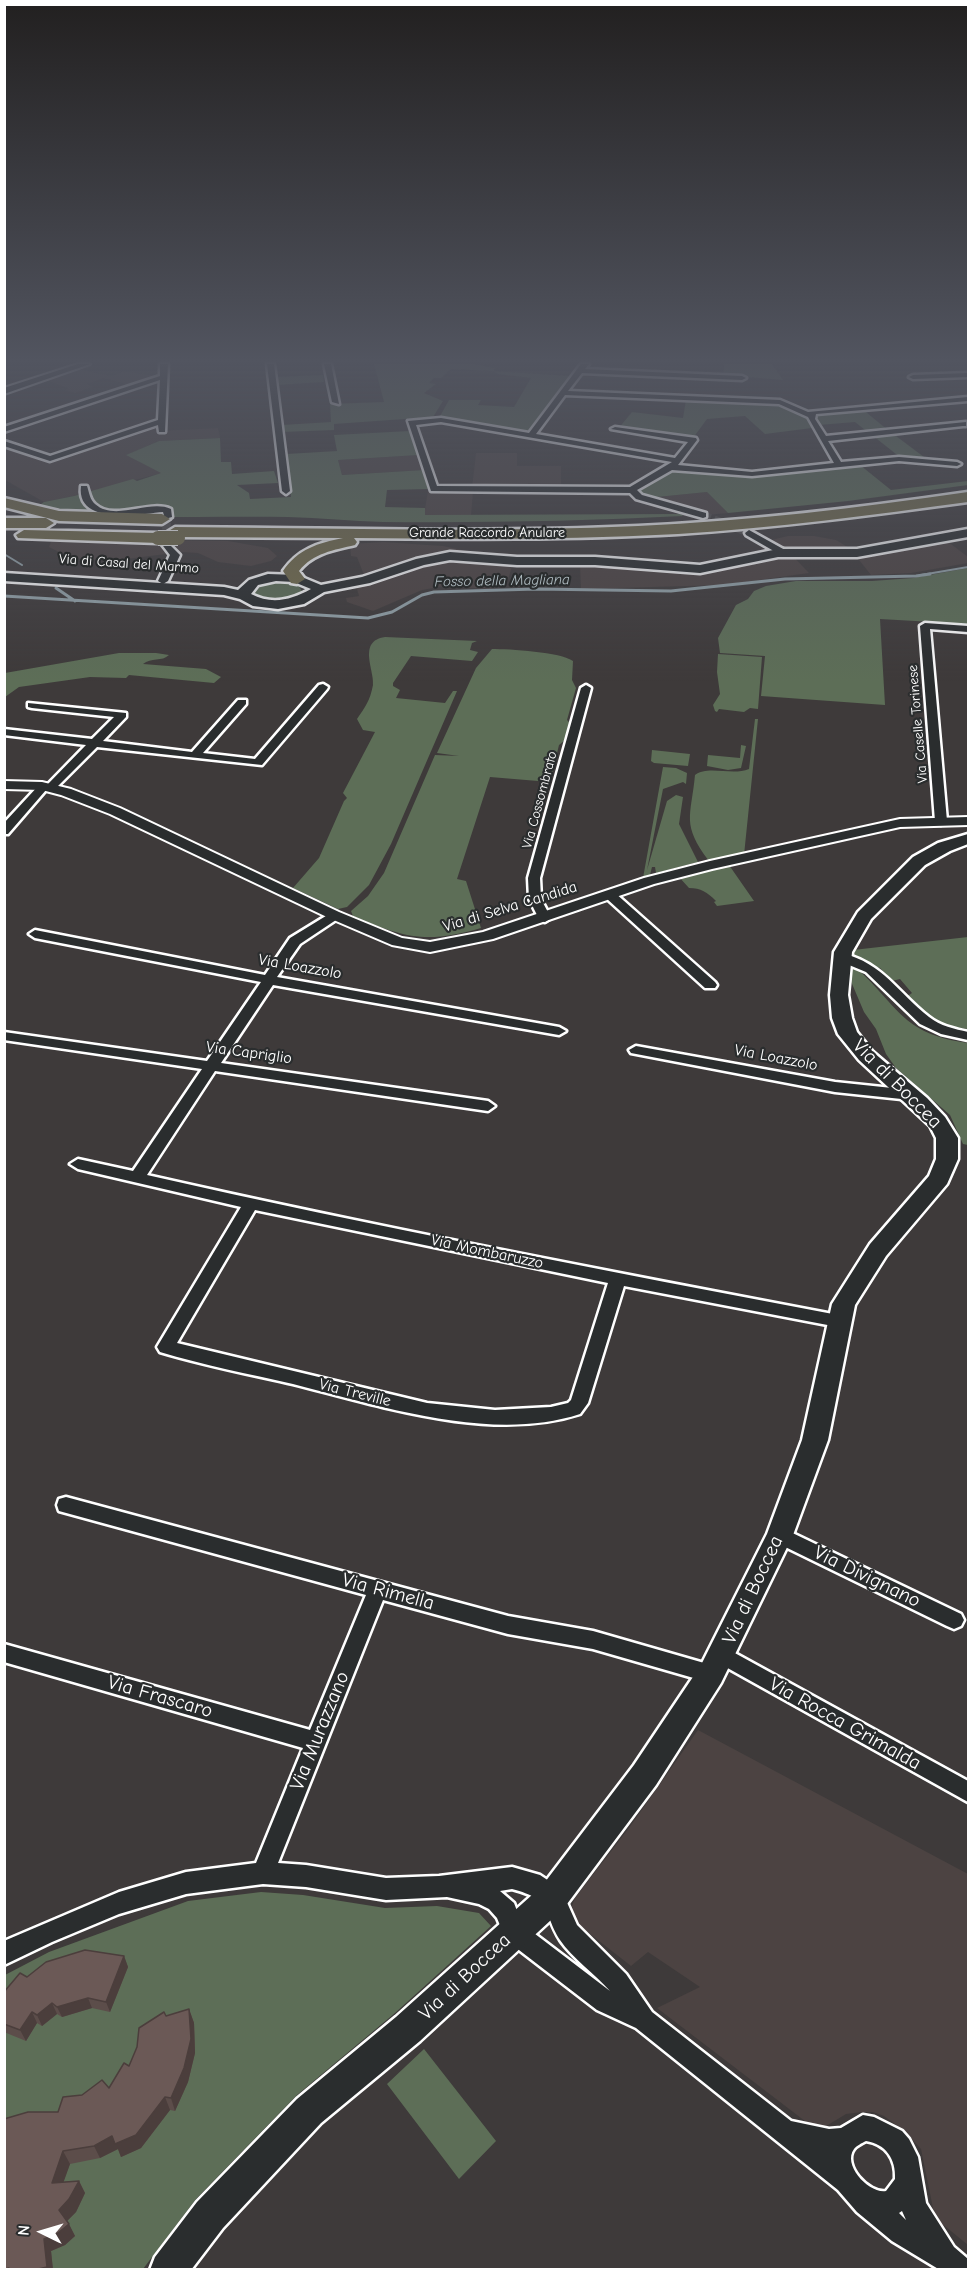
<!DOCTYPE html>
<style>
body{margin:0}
#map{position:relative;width:973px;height:2274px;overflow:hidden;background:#3e3a3a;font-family:"Comic Neue",sans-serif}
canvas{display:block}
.frame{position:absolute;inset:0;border:6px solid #fff;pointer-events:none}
.north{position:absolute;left:12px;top:2202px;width:60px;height:60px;-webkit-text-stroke:4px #2a2d2e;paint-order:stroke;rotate:275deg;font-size:16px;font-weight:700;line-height:24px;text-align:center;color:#fff}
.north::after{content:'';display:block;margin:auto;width:21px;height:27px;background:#fff;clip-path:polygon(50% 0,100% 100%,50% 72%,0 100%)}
</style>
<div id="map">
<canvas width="973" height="2274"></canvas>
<div class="frame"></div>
<div class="north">N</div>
</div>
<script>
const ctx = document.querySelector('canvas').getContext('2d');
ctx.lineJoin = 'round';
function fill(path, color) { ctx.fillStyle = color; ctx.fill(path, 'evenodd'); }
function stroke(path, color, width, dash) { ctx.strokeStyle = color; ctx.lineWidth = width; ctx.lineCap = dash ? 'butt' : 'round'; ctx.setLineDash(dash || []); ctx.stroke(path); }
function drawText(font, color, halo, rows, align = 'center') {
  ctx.font = font + ' "Comic Neue",sans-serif'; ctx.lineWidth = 4.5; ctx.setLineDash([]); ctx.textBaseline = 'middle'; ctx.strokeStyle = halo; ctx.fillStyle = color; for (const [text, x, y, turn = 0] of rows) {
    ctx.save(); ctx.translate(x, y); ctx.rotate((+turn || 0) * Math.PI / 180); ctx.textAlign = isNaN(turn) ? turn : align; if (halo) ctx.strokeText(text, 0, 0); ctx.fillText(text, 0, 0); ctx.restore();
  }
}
const built = new Path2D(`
 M79,369L111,376L124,371L157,376L129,385L104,378L87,384L93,387L75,393L65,390L68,388L45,380Z
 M155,425L156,431L218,428L220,438L159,441L127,455L162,473L74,496L44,502L5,480L4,445L50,461Z
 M476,453H517V466H561V489L472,488Z
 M419,455L424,470L342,475L338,460Z
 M428,491L473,492L471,515H424Z
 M707,492L728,513L706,515L647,498Z
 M788,536H814L836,540L854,551H788L809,573L723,585L581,589L580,565L713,572L776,556L759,543Z
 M52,539L228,541L268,548L277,556L271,561L251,566L218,562L198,553L182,552L126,559L87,560L69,557L49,547Z
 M947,541L968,557V563L911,573L871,575L856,556Z
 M383,542L443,546L495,557L513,563L507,583L490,589L457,587L455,584L422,590L373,611L347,602L346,598L359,596L354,578L364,575L357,557L351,556L350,544Z
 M698,1730L968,1874V2245L935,2218L921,2149L903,2130L884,2116L873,2112H862L846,2114L818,2131L657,2008L700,1987L648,1952L631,1966L575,1922L572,1906L575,1898L629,1828Z`);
const green = new Path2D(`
 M374,364H474L495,368L494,371L570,376L528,433L439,418L449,400H481L478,405L514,407L531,378L498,374L493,371L451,369L441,378H434L429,383L436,384L424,393L443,401L433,417L334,424V430L282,432V425L331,422L330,404L384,402Z
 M724,364H772L783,380L723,375Z
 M323,375L324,382L277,385L276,377Z
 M686,400L781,403L807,416L812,428L765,434L745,416L707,419L693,438L618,429L632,412L683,418Z
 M861,408L889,431L869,433L855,422L819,425L814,416Z
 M410,431L419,455L338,460L342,475L424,470L428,489L387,490L385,507L425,508V515L681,514L683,516C583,521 483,523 383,522C352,521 320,518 288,517C203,516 119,520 34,509L44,502L74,496L133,479L137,481L161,473L126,455L159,441L220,438L221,462H231L232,474L274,471L278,483L237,485L249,493L250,499L291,497L287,454L337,451L334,435Z
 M892,433L928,460L901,458L872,435Z
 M860,465L891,490L968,481V485L848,501L728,513L707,492L647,498L640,495L636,490L674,469L743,476Z
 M968,568V624L880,619L885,705L761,696L765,656L720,653L718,638L736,605L748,599L754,591L766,586L796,581H872L913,578Z
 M277,581L298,585L302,591C291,606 268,601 254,596L252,593C258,583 266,583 277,581Z
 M385,637L477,641L472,643L470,650L478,652L472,661L411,656L393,683V686L400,690L396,698L445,703L453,691H457L391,844L369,885L347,907L338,909L293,888L319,858L344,801L347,798L343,793L375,732L363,730L357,719C365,707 370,701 373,685C375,671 357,641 385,637Z
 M492,649C509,649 561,652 573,661L572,680L576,688L567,720L570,723L565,740L559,745L550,782L490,777L457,879L466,881L481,928C427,944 404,938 353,916L351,911L368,896L384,873L435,755L459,756L437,753L476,668Z
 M119,653H156L169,655C162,662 151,657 143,664L206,669L221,677L214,683L129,675L126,678L90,677L19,687L5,697V673Z
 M718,654L762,657L758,709L750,708L744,712L719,709L717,712L715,711L713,705L720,694L717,672Z
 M755,719H758L744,855L709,861C681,824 691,817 695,775C708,765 732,776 749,769Z
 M741,745L746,746L741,768L728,770L707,766L708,755L740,758Z
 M652,750L690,754L688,766L654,763L651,761Z
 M663,767L676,768L687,773L686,784L683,782L663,789L647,870L667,801L676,795L683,797L679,824L698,862L656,873L655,867H652L650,875L643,878Z
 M729,865L754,901L717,906L714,902L716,901C707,892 701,888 689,888L679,877Z
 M968,937V1029C941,1027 925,1015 906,997L912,993L900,979L892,981L880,968L853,960V950Z
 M853,965C898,1004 900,1034 968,1043V1145L963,1144L950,1115L896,1068L886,1054L876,1029L864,1012L850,979Z
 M261,1892L303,1895L385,1908L437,1906L479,1913L491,1926L395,2013L297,2095L196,2199L143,2269L5,2270V1975L49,1952L188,1901Z
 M424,2049L496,2141L459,2179L387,2084Z`);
const streamFar1 = new Path2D(`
 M4,554L22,565
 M921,575L968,567`);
const stream = new Path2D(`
 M56,588L75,601
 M4,596L368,618L392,612L422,595L434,592L536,589L671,591L785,579L916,576L930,574`);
const minorTunnel = new Path2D(`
 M703,515L749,533
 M164,542L168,517`);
const minor = new Path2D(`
 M160,364H168L165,432H159L158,425L50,461L4,446V441L50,456L158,420L160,380L4,432V427L160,376Z
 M267,364H274L290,491L286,494L282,491Z
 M324,364H331L339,404L332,402Z
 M581,364H589L585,369L742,376L746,378L742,380L582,373L568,391L780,400L808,412L968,397V401L816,414L815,419L826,436L966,422V426H963L828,441L841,462L899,457L957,462L961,464L957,466L899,461L752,476L672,470L637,490L642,495L706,513V517L703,518L636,499L630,493L431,491L408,421L441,418L529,433ZM565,395L779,404L808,417L834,463L752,472L678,465L697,440L696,438L615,427L611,429L688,442L675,458L536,434ZM441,422L672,462L630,487L437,486L416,425Z
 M968,373V377L913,379L909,377L913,375Z
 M81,486H87C89,492 90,500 95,504C115,522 149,499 171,509L172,517L165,519L163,512C140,514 76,526 81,486Z
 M749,530L785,550L787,552L779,554L746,535L745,533Z
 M164,539L180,555L168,581L163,584L158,581L170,555L160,542Z
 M925,623L968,626V632L930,629L947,821L941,825L935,821L920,626Z
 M323,684L328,687L327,689L262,765L97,747L54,790H46L8,834H4V823L40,784H48L86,745L4,735V729L92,739L114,717L32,708L28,707V703L126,713V717L103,741L192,752L238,700H246V704L203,753L255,759L319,685Z
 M586,685L591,688L540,878L541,899L551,918L545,922L540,921L529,899L528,878L581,688Z
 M610,891L614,892L715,982L717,985L715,988H705L606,898L604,895L606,892Z
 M334,911L340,915L339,918L300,944L277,977L559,1027L566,1031L559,1035L273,985L221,1063L488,1101L495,1106L488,1111L215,1071L147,1175C376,1227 607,1271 838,1315L844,1317L846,1321L844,1325L838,1327L624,1286L588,1403L580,1414C492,1443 380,1406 293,1384C249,1374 203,1365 160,1352L157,1347L241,1207L78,1169L70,1164L78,1159L133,1171L202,1069L4,1040V1032L207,1061L261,982L35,938L29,934L35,930L265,975L290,938ZM255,1210L608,1283L571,1400L568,1403L551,1407L495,1410L427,1403L177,1343Z
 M842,953C884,964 897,992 929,1017C940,1026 955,1029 968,1032V1040L941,1034L920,1024L866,972L837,960L835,957L837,954Z
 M636,1046L835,1082L911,1090L918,1095L911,1100L835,1092L631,1053L629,1050Z
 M66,1497L508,1616L593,1631L718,1667L721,1674L718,1681L711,1683L593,1649L508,1634L383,1600L278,1863L306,1865L386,1878L439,1876L512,1867L540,1875L561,1889L577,1925L626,1974L652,2012L791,2121L829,2129L841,2128L863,2115L874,2117L902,2131L909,2139L918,2157L926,2203L954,2247L968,2259V2270H940L892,2241L857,2212L838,2190L636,2028L597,2010L506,1940L497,1918L489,1909L479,1904L447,1897L386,1900L306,1887L263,1884L186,1894L119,1914L52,1942L4,1965V1941L119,1892L186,1872L256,1863L303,1748L4,1662V1644L310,1730L366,1595L59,1511L57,1505L59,1499ZM512,1889C554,1900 542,1911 560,1940C572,1958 596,1975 610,1991L522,1924L514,1903L500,1891ZM866,2141C886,2144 896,2159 895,2179L886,2191C869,2194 842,2165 854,2149C856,2146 862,2143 866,2141ZM902,2211L906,2220L899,2213Z
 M780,1527L961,1614L964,1620L961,1626L954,1629L947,1626L773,1541L770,1535L773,1529Z
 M722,1646L968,1781V1802L715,1661L712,1655L715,1649Z`);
const tertiary = new Path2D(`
 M78,364H90L4,394V388Z
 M4,781L42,782L71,789L120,808L339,912L402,938L430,942L483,932L644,878L710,861L900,819L968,817V825L900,827L712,869L654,884L493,939L430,952L392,945L329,918L110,814L61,795L42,790L4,789Z`);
const secondary = new Path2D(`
 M968,529V537L857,557H778L700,573L595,565H517L450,560L424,565L370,583L324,592L304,604L278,609L253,606L240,599L224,595L4,581V573L224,587L238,590L249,580L268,574L297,575L321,585L362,577L416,559L450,552L517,557H595L700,565L778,549H857ZM276,581L294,582L311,589C291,600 272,605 251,594L258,585Z
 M968,834V844L950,851L925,865L871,919L852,952L848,995L852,1018L857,1032L873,1052L927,1098L945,1117L958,1138V1159L947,1184L886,1256L855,1305L828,1440L793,1535L721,1683L656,1785L564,1908L420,2041L321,2123L223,2228L191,2270H150L155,2257L197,2202L297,2099L396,2017L542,1886L634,1765L701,1665L767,1534L802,1440L832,1304L870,1244L929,1176L936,1159V1138L930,1126L859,1060L838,1034L832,1018L830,995L834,952L858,912L913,857L938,843Z`);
const motorway = new Path2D(`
 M968,492V502C872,515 775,528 678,534C570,540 462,539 354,538L357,542L355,545C334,550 313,553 299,571L305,579L297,584L291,583L283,571C298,549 318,543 343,538L175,537L167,532L175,527C329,528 484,533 638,526C749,521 859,508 968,492Z
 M4,498L59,511L162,514L170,519L162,524L59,521L4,507Z
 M4,518H46L54,523L46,528H4Z
 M24,530L158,533L166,538L158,543L18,538L16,535Z`);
const motorwayBridge = new Path2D(`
 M158,538H178`);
const wall = new Path2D(`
 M124,1956L128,1967L110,2012L92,2008L62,2017L57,2014L42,2026L37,2023L26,2041L4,2032V1992L27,1977Z
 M189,2009L194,2023L195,2053L188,2082L175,2111L170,2110L141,2148L121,2157L118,2149L100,2158L70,2164L63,2182L79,2181L85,2193L76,2212L67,2221L75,2236L65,2245L51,2251L53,2270H4L58,2112L82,2095L109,2088L129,2066L166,2016Z`);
const shadedWall = new Path2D(`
 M124,1956L128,1967L110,2012L106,2002Z
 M88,1998L92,2008L62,2017L57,2007Z
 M52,2003L57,2014L42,2026L37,2015Z
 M189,2009L194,2023L195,2053L188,2082L175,2111L171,2098Z
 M32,2012L37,2023L26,2041L20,2030Z
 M165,2097L170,2110L141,2148L121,2157L118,2149L100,2158L94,2146Z
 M63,2151L70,2164L59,2195L52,2183Z
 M79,2181L85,2193L76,2212L66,2222L59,2210Z
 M69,2224L75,2236L65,2245L51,2251L53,2270H48L47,2267L44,2239Z`);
const building = new Path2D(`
 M85,1950L124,1956L106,2002L88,1998L57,2007L52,2003L37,2015L32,2012L20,2030L4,2024V1992L20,1973L27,1977L46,1962Z
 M189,2009L191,2039L184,2068L171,2098L165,2097L136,2135L115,2144L112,2136L94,2146L63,2151L52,2183L79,2181L69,2199L59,2210L69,2224L58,2233L44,2239L47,2267L34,2270H13L8,2268L7,2270H4V2119L28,2112H58L63,2097L82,2095L102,2080L109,2088L124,2063L129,2066L137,2047L139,2028L164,2012L166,2016Z`);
const farStreetnames = [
 ["Grande Raccordo Anulare",487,533],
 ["Via di Casal del Marmo",129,564,4],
 ["Via Caselle Torinese",918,724,-95],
 ["Via Cossombrato",540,800,-75]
];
const farWaternames = [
 ["Fosso della Magliana",502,581,-1]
];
const streetNames = [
 ["Via di Selva Candida",510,907,-17],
 ["Via Loazzolo",300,967,10],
 ["Via Capriglio",249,1053,8],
 ["Via Loazzolo",776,1058,11],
 ["Via Mombaruzzo",487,1252,12],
 ["Via Treville",355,1393,14]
];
const nearStreetnames = [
 ["Via di Boccea",897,1084,45],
 ["Via Divignano",867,1577,26],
 ["Via di Boccea",753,1590,-65],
 ["Via Rimella",388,1592,15],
 ["Via Frascaro",160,1697,16],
 ["Via Rocca Grimalda",845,1724,29],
 ["Via Murazzano",320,1731,-68],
 ["Via di Boccea",465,1977,-43]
];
fill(built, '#4c4342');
fill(green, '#5d6e57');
stroke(streamFar1, '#94a4aa', 2);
stroke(stream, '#94a4aa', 3);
stroke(minorTunnel, '#514e4e', 8, [8, 4]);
stroke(minor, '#fff', 5);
stroke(tertiary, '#fff', 4);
stroke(secondary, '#fff', 5);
stroke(motorway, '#fff', 5);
fill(minor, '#2a2d2e');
fill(tertiary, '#2a2d2e');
fill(secondary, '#2a2d2e');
fill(motorway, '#736c4b');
stroke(motorwayBridge, '#fff', 16, []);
stroke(motorwayBridge, '#736c4b', 14);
fill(wall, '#5c4d4a');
fill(shadedWall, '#4b3e3c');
fill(building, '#6b5956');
stroke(building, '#4b3e3c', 1.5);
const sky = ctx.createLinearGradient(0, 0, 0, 682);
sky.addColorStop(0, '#222020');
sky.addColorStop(0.53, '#525560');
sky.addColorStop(1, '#52556000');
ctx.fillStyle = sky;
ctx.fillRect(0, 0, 973, 682);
drawText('14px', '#fff', '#2a2d2e', farStreetnames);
drawText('italic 15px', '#afbbc0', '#2a2d2e', farWaternames);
drawText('16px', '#fff', '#2a2d2e', streetNames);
drawText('20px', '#fff', '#2a2d2e', nearStreetnames);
</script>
